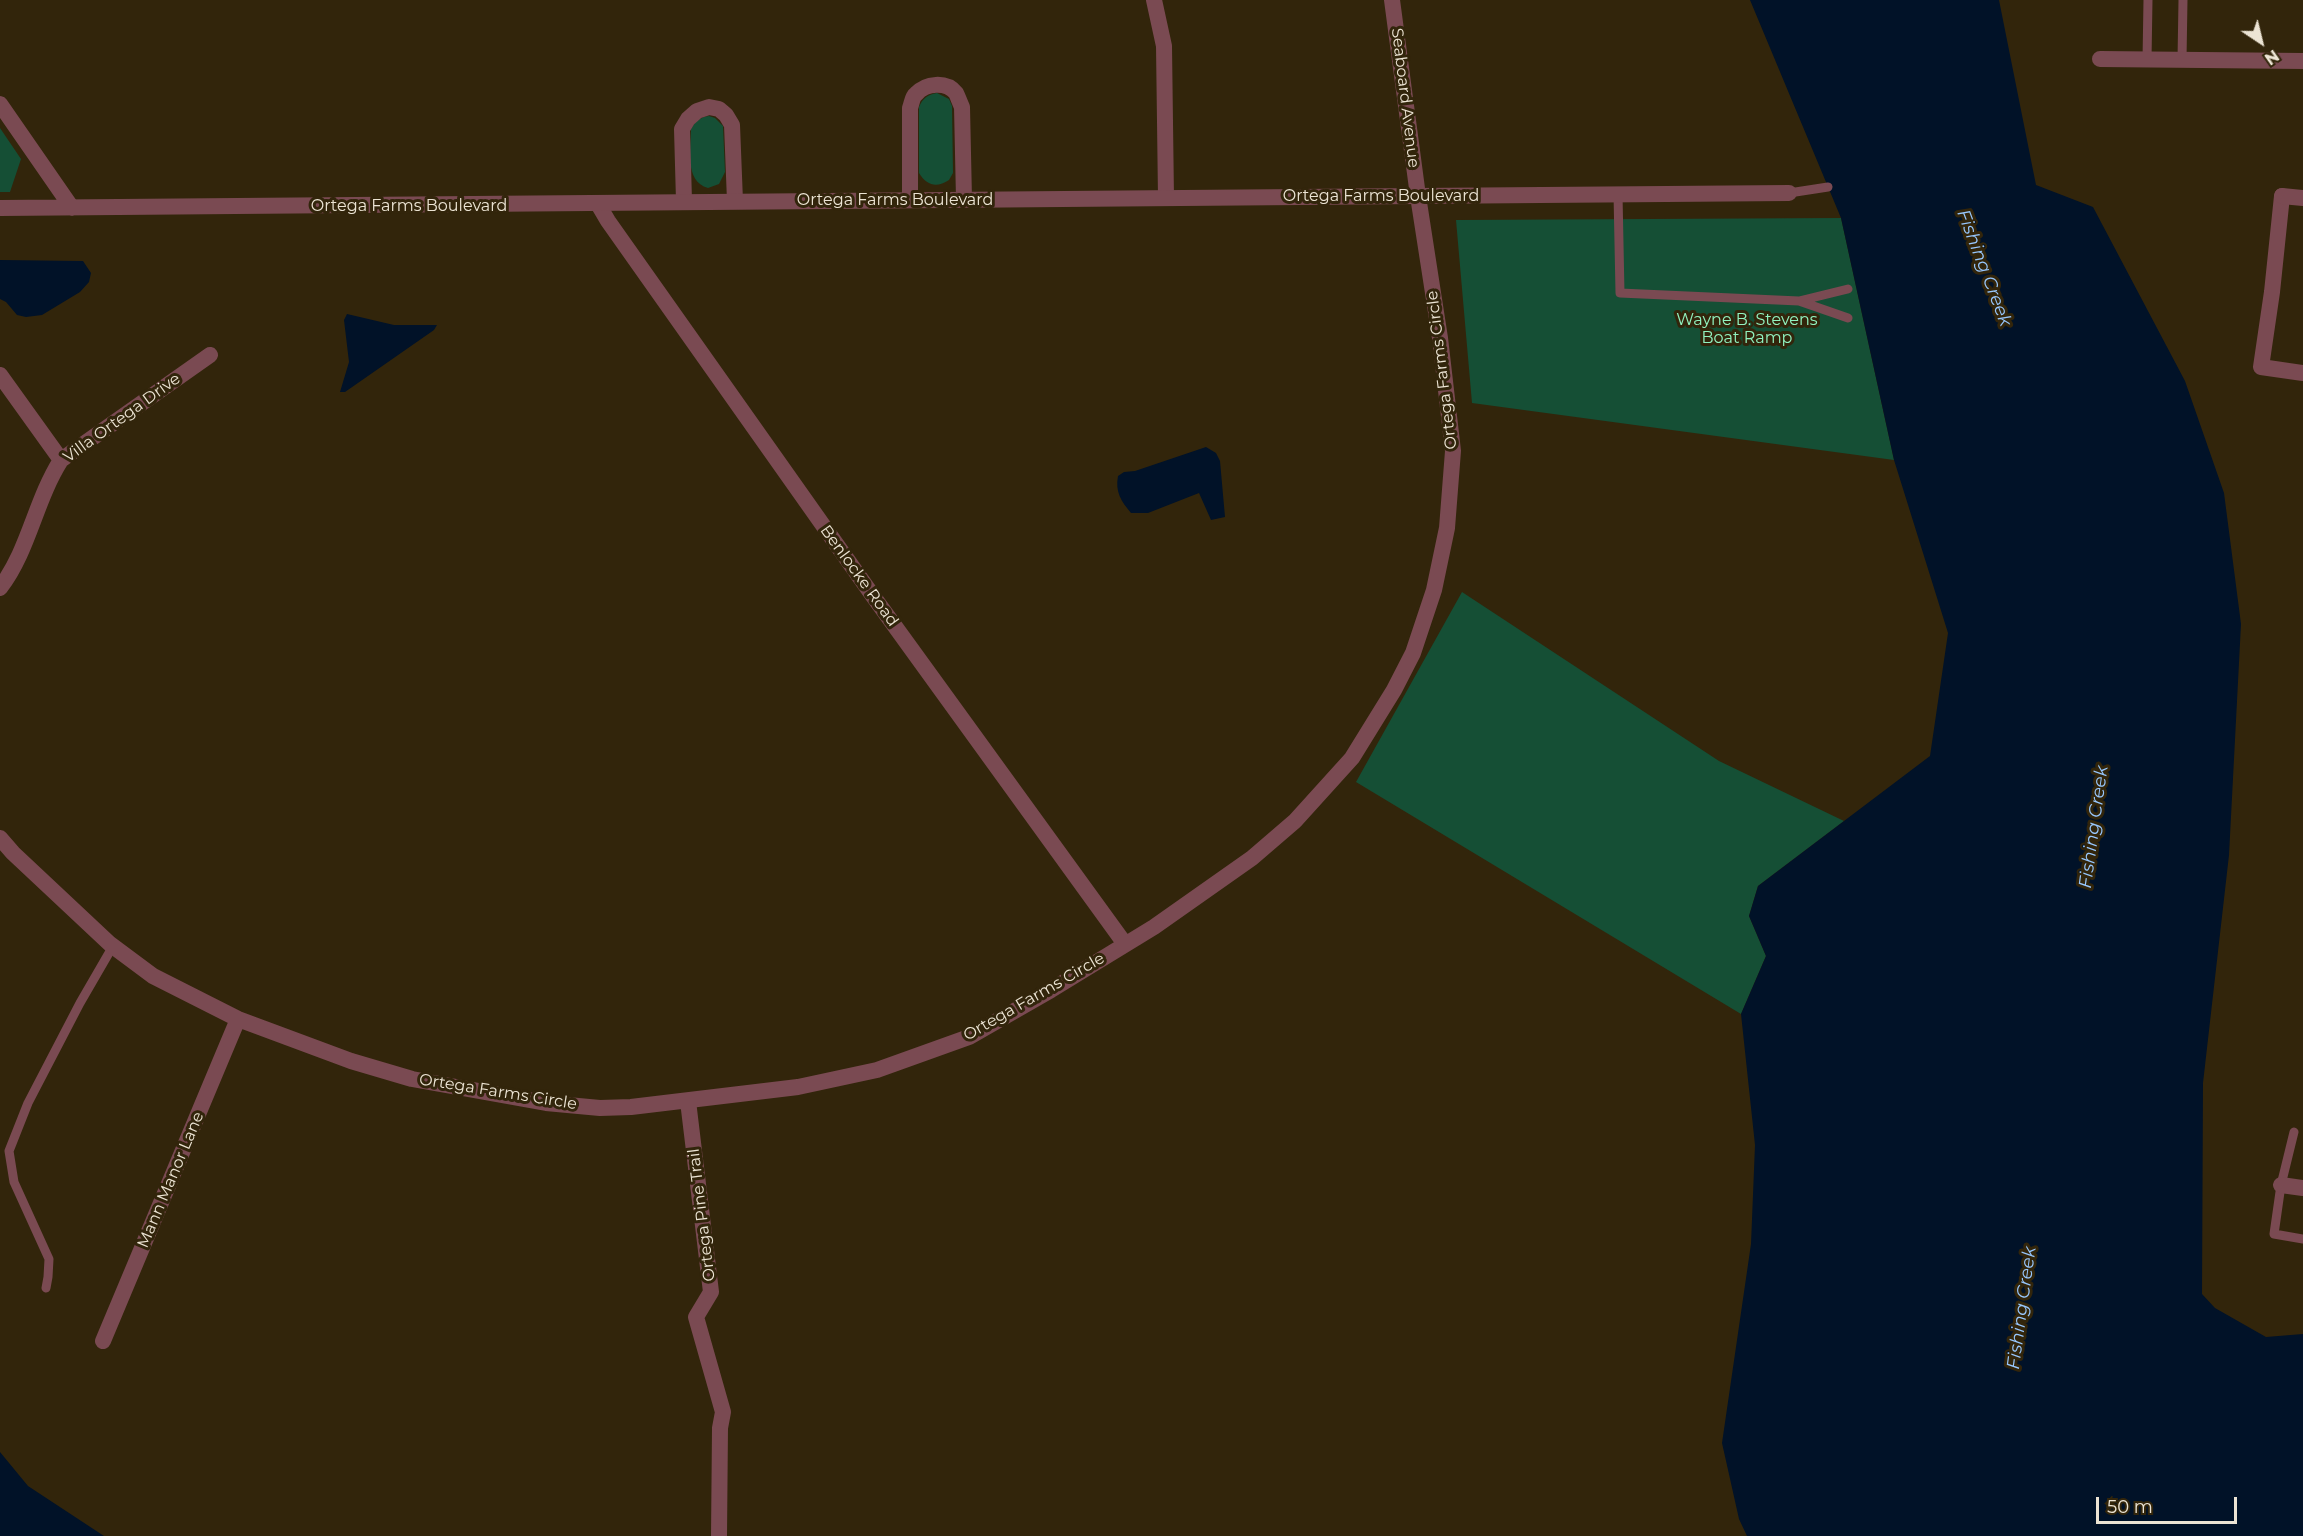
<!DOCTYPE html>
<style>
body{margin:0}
#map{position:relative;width:2303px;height:1536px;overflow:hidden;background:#32250b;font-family:Montserrat,sans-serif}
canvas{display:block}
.north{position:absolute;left:2231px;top:12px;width:60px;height:60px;-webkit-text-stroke:4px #32250b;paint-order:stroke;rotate:145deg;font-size:16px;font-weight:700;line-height:24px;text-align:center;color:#ece4d4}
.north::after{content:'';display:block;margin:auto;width:21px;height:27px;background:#ece4d4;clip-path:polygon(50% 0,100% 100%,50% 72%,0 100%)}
.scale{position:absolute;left:2096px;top:1497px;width:141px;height:27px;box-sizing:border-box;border:3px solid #ece4d4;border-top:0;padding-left:8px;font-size:18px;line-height:21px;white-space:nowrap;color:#ece4d4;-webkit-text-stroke:4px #32250b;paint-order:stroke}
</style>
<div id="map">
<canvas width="2303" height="1536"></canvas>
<div class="north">N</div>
<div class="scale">50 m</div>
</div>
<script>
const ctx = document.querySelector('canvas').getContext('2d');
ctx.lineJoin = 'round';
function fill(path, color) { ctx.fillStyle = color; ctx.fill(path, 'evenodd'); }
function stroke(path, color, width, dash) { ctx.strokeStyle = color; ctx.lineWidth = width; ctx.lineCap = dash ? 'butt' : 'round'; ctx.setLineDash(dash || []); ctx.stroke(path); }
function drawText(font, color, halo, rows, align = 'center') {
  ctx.font = font + ' Montserrat,sans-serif'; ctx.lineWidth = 6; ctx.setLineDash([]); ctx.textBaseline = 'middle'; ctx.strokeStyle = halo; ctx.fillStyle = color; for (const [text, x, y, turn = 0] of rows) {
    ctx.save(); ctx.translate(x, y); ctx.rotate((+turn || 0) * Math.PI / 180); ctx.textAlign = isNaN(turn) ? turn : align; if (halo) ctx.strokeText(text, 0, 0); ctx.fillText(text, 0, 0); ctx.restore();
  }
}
const green = new Path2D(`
 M937,93L949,99L952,106L953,173L949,180C937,188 927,186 919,173V107C923,98 927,95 937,93Z
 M709,116L715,118L723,126L725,172L719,184L708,188C684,181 691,149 691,129C695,121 701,117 709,116Z
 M0,128L21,159L10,192H0Z
 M1841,218L1894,460L1472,403L1456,220Z
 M1462,592L1719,761L1844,821L1758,886L1749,916L1766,956L1741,1014L1356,782Z`);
const water = new Path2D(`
 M1750,0H1999L2036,185L2093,207L2185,381L2224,493L2241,624L2229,855L2203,1083L2202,1294L2215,1308L2266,1337L2303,1334V1536H1747L1739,1519L1722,1443L1751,1244L1755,1145L1741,1014L1766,956L1749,916L1758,886L1930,756L1948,633L1894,460L1841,218Z
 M0,260L83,261L91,273L89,282L80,292L42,315L26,317L17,315L6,302L0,299Z
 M347,314L394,325H437L434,330L345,392H340L349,362L344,320Z
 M1206,447L1216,453L1220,461L1225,517L1211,520L1199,493L1148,513H1131C1121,501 1115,492 1118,476L1124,472L1135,471Z
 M0,1452L28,1486L104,1536H0Z`);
const service = new Path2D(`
 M2147,60L2148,0
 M2182,60L2183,0
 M1789,193L1828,187
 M1618,194L1620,293L1799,301L1848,318
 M1799,301L1848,289
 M2294,1132L2281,1185L2274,1234L2303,1239
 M46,1288L48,1277L49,1259L14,1182L9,1151L28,1103L80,1003L113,946`);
const minor = new Path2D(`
 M1154,0L1164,46L1166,198
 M2100,59L2303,61
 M2282,196L2272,292L2261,367L2303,373
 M910,199V108C912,103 912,97 916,94C926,83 946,81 956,93C958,97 960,103 962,107L964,199
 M684,201L682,129L688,119L697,111L709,107L719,109L726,115L732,125L735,201
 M598,204L608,221L873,596L1125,944
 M0,375L61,460
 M0,588C29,550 35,501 61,460L210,355
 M0,838L13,853L110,944L153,976L238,1019L351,1061L412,1079L546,1103L600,1108L631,1107L798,1087L877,1070L969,1037L1051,990L1154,927L1252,858L1295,821L1352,758L1394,690L1413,653L1434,590L1447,528L1453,451L1440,338L1418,196L1789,193
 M688,1101L711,1292L696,1317L723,1412L720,1428L719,1536
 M2281,1185L2303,1188
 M103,1341L238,1019`);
const tertiary = new Path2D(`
 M0,104L72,208
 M2282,196L2303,198
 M0,208L1418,196L1392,0`);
const streetNames = [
 ["Seaboard Avenue",1405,98,83],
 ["Ortega Farms Boulevard",1381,196],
 ["Ortega Farms Boulevard",895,200],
 ["Ortega Farms Boulevard",409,206],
 ["Ortega Farms Circle",1442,370,-97],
 ["Villa Ortega Drive",122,418,-36],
 ["Benlocke Road",859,576,54],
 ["Ortega Farms Circle",1034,997,-30],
 ["Ortega Farms Circle",498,1092,9],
 ["Mann Manor Lane",171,1180,-67],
 ["Ortega Pine Trail",702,1215,-97]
];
const parkNames = [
 ["Wayne B. Stevens",1747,320],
 ["Boat Ramp",1747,338]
];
const waterNames = [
 ["Fishing Creek",1984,268,69],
 ["Fishing Creek",2094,827,-82],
 ["Fishing Creek",2022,1308,-82]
];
fill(green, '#154f35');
fill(water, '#011228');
stroke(service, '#7a4a52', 9);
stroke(minor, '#7a4a52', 16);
stroke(tertiary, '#7a4a52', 16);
drawText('16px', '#ece4d4', '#32250b', streetNames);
drawText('16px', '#91f3c0', '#32250b', parkNames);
drawText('italic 18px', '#97c7fe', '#32250b', waterNames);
</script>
